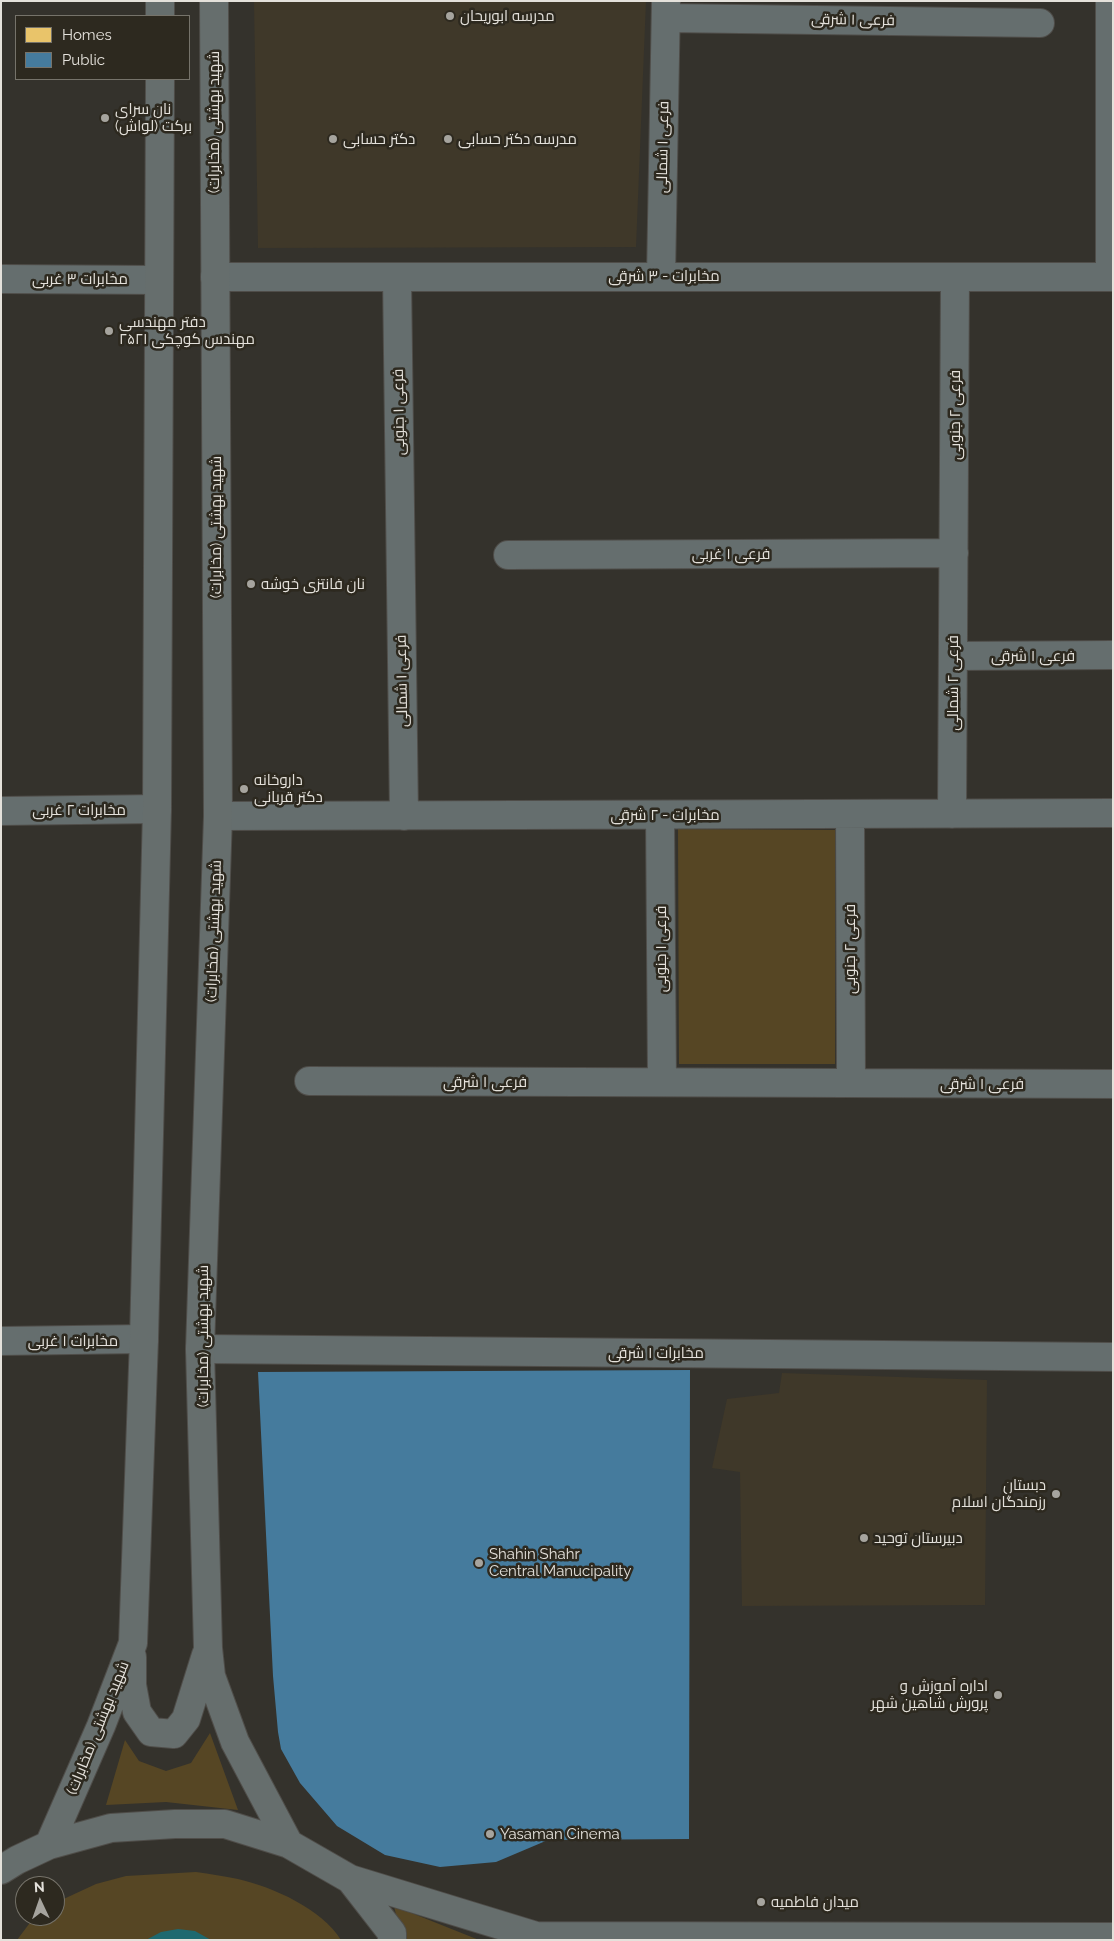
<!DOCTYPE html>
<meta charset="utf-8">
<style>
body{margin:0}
#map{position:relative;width:1114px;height:1941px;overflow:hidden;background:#34322c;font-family:Raleway,sans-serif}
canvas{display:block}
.frame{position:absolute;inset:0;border:2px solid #e4e1db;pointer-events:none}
.legend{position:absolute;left:15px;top:15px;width:175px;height:65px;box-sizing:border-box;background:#2d291f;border:1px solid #76736a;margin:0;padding:6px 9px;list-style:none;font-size:15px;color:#e4e1db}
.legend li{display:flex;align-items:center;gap:10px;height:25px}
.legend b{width:25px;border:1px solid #76736a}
.north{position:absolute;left:15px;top:1876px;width:50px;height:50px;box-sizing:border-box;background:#2d291f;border:1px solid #76736a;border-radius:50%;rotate:357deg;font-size:14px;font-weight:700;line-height:20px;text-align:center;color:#e4e1db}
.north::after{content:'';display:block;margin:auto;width:18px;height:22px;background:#a6a49e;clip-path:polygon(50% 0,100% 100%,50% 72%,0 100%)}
</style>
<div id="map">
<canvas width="1114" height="1941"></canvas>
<div class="frame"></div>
<ul class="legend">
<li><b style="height:14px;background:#e9c46a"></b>Homes</li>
<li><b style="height:14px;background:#457b9d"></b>Public</li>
</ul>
<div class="north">N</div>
</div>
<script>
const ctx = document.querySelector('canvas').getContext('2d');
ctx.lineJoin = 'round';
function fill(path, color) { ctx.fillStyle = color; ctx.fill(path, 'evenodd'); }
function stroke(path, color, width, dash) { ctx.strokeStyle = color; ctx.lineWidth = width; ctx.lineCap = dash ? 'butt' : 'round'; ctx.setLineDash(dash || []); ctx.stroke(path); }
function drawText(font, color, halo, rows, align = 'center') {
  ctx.font = font + ' Raleway,Cairo,sans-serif'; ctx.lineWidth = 5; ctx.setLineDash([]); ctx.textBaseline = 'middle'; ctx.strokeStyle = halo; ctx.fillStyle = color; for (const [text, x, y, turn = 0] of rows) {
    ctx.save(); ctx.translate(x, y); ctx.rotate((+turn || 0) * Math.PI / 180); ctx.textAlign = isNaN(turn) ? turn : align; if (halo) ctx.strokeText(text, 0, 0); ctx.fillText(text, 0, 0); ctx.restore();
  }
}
const built = new Path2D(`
 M254,1H646L636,247L258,248Z
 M782,1373L987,1380L985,1605L742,1606L740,1472L712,1468L727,1399L779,1393Z`);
const green = new Path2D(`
 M678,829L835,830V1064H679Z
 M210,1733L238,1810L166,1802L106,1805L125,1740L139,1761L166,1771L191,1763Z
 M196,1872C210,1874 224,1876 238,1879C273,1887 322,1909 341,1940H17L35,1916H55V1903L96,1884L126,1876Z
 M394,1906L479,1940H402Z`);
const water = new Path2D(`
 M178,1929L195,1931L211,1940H146L161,1932Z`);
const homes = new Path2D(`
 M356,1505L355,1518L383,1521L392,1529L391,1548L410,1579L409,1563L457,1562L458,1570L569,1571L568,1631L459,1629L484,1661L417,1718V1769H390L374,1785L368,1810L337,1791L282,1743L331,1689L310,1662L293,1663L291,1647H287L285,1552L294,1551V1520L328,1517L327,1506Z
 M565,1711L568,1835L422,1832L423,1716Z`);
const public = new Path2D(`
 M690,1370L689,1839L548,1840L496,1862L440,1867L385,1855L337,1826L300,1783L281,1749L278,1732L273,1676L258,1372Z`);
const minor = new Path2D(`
 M1110,1V277
 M666,18L1040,23
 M661,276L666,1
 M215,277H1113
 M397,277L404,816
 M1,279L159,280
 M508,555L954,553
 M953,656L1113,655
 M1,811L157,809
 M850,814L851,1083
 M952,814L955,278
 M660,815L662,1082
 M218,816L1113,813
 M309,1081L1113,1084
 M1,1341L144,1339
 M200,1349L1113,1357`);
const major = new Path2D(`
 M214,1L218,816L200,1349L208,1648L211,1676L235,1742L289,1844
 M160,16V1
 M132,1657V1685L137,1712L151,1732L174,1734L186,1719L206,1655
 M49,1845L101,1726L133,1643L144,1339L157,809L160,79
 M1,1870L17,1860L49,1845L111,1828L175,1824H225L289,1844L350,1879L392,1933V1940
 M350,1879L536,1936L1113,1937`);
const markers = [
 [450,16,5,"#a6a49e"],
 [105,118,5,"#a6a49e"],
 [333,139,5,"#a6a49e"],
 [448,139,5,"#a6a49e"],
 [109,331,5,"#a6a49e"],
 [251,584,5,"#a6a49e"],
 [244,789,5,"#a6a49e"],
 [1056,1494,5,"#a6a49e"],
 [864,1538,5,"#a6a49e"],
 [479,1563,5,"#a6a49e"],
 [998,1695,5,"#a6a49e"],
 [490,1834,5,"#a6a49e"],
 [761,1902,5,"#a6a49e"]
];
const poiNames = [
 ["مدرسه ابوریحان",460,16],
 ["نان سرای",115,109],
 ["برکت (لواش)",115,126],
 ["دکتر حسابی",343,139],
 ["مدرسه دکتر حسابی",458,139],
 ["دفتر مهندسی",119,322],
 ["۲۵۲۱ مهندس کوچکی",119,339],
 ["نان فانتزی خوشه",261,584],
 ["داروخانه",254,780],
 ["دکتر قربانی",254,797],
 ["دبستان",1046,1485,"right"],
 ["رزمندگان اسلام",1046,1502,"right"],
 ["دبیرستان توحید",874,1538],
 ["Shahin Shahr",489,1554],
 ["Central Manucipality",489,1571],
 ["اداره آموزش و",988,1686,"right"],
 ["پرورش شاهین شهر",988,1703,"right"],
 ["Yasaman Cinema",500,1834],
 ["میدان فاطمیه",771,1902]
];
const streetNames = [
 ["فرعی ۱ شرقی",853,20,1],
 ["شهید بهشتی (مخابرات)",214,122,-90],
 ["فرعی ۱ شمالی",663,147,-89],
 ["مخابرات - ۳ شرقی",664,276],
 ["مخابرات ۳ غربی",80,279],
 ["فرعی ۱ جنوبی",399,412,-91],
 ["فرعی ۲ جنوبی",955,415,-90],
 ["شهید بهشتی (مخابرات)",216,527,-90],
 ["فرعی ۱ غربی",731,554],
 ["فرعی ۱ شرقی",1033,656],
 ["فرعی ۱ شمالی",402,681,-91],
 ["فرعی ۲ شمالی",953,683,-90],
 ["مخابرات ۲ غربی",79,810],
 ["مخابرات - ۲ شرقی",665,815],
 ["شهید بهشتی (مخابرات)",214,931,-88],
 ["فرعی ۱ جنوبی",661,949,-90],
 ["فرعی ۲ جنوبی",850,949,-90],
 ["فرعی ۱ شرقی",485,1082],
 ["فرعی ۱ شرقی",982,1084],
 ["شهید بهشتی (مخابرات)",203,1336,-90],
 ["مخابرات ۱ غربی",73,1341],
 ["مخابرات ۱ شرقی",656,1353],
 ["شهید بهشتی (مخابرات)",98,1728,-68]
];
fill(built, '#3f3829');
fill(green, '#564624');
fill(water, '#1e6970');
fill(homes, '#e9c46a');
fill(public, '#457b9d');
stroke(minor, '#4f4d49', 30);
stroke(major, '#4f4d49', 30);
stroke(minor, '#656e6e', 28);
stroke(major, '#666e6d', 28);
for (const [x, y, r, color] of markers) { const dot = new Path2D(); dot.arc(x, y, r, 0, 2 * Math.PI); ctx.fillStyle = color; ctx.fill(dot); stroke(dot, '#2d291f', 2); }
drawText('15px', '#e4e1db', '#2d291f', poiNames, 'left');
drawText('15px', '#e4e1db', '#2d291f', streetNames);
</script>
